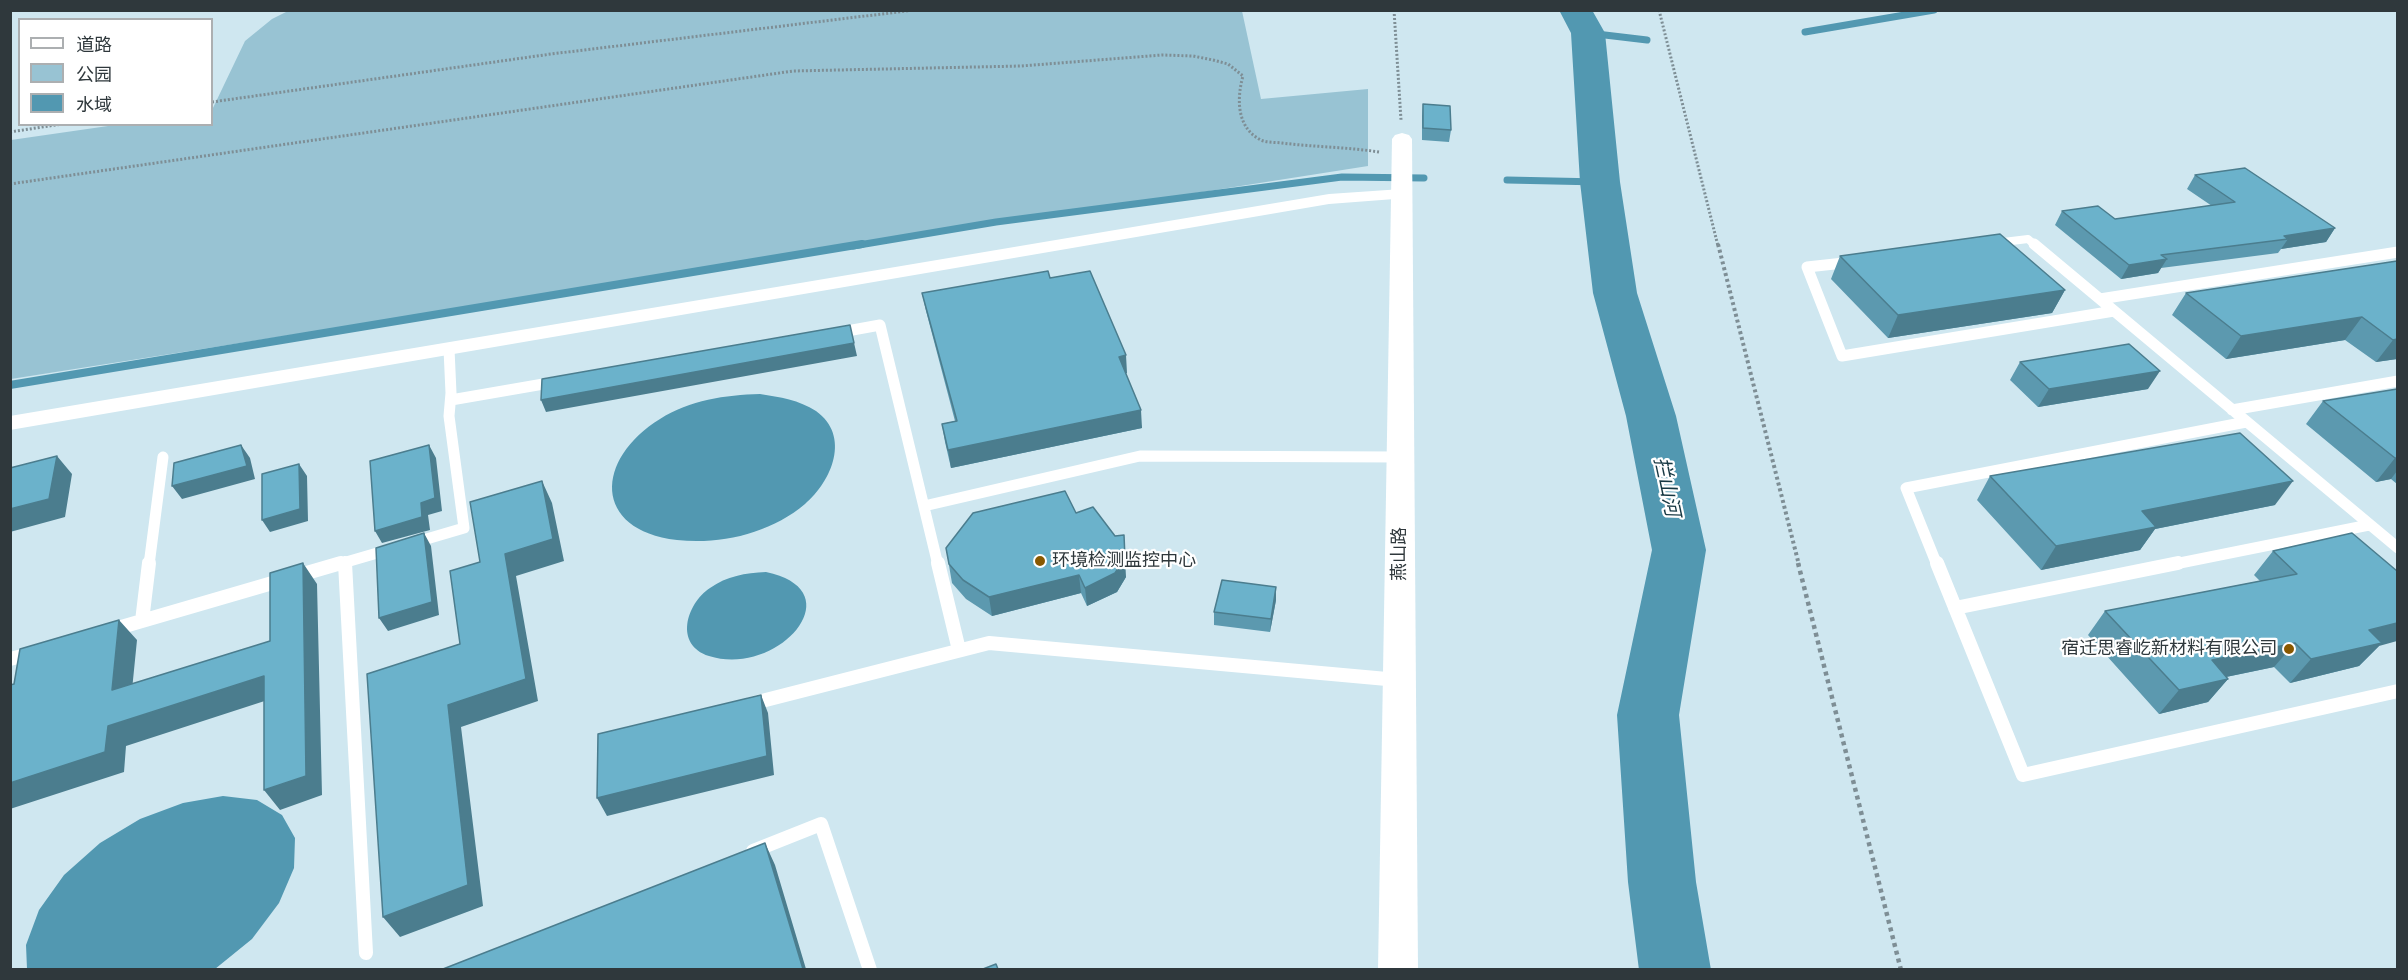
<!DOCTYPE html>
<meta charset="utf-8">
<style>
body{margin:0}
#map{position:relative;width:2408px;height:980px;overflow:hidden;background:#cfe7f0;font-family:"Archivo Narrow","Noto Sans SC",sans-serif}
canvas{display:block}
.frame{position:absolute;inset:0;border:12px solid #2f383c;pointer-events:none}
.legend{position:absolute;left:18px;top:18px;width:195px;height:108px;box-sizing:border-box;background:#fff;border:2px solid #acafb1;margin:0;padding:8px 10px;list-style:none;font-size:18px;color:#2f383c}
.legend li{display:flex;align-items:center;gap:12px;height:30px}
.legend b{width:30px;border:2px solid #acafb1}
</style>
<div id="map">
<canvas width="2408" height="980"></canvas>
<div class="frame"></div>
<ul class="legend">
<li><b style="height:8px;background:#fff"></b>道路</li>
<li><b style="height:16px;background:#98c3d3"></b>公园</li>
<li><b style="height:16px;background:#5298b1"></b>水域</li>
</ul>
</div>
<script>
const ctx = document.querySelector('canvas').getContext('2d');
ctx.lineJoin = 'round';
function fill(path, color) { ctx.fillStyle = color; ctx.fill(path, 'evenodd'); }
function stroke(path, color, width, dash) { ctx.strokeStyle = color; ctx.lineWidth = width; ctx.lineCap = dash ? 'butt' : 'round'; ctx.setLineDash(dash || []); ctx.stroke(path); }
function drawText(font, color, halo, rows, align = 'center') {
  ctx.font = font + ' "Archivo Narrow","Noto Sans SC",sans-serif'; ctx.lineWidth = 4.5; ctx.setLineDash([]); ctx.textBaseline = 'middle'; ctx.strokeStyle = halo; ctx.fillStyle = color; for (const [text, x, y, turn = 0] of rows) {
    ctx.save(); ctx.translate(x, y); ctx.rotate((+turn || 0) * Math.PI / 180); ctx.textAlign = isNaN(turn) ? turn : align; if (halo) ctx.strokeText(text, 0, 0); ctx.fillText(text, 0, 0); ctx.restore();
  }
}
const green = new Path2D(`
 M290,10L1242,11L1261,99L1368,89V166L11,379V140L115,125L212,124V110L245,41L272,19Z`);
const water = new Path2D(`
 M760,394C780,397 799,400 816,411C851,436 832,481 805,504C771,533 721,545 677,540C592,530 595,459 660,419C690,400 725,395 760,394Z
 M766,572C856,591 777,678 709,656C674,645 686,604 710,588C727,576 745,573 766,572Z
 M223,796L257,800L282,815L295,838L294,868L279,903L252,939L215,969H27L26,945L39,910L64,875L100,843L140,819L183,803Z`);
const streamFar1 = new Path2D(`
 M1805,32L1934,10
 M1588,33L1647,40
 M1507,180L1600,182
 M853,246L996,222L1342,177L1424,178`);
const stream = new Path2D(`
 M10,385L862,244`);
const river = new Path2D(`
 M1559,10H1592L1605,33L1620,182L1637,293L1676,416L1706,550L1679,715L1696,882L1711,970H1639L1628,882L1617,715L1652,550L1626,416L1593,293L1580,182L1571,33Z`);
const pathFar2 = new Path2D(`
 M1394,10L1401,120
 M1659,10L1718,246
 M212,102L551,54L915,10
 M10,132L62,124
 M10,184L793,71L1021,66L1162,55L1193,56L1213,60L1228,64L1243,76C1237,97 1236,126 1259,139C1265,143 1274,142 1282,143C1314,147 1347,147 1379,152`);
const pathFar1 = new Path2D(`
 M1718,244L1799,565`);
const path = new Path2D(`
 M1798,563L1901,970`);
const serviceFar2 = new Path2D(`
 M1995,243L2028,239L2036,246`);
const serviceFar1 = new Path2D(`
 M2034,244L2398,548
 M1853,262L1807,267L1842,356L2114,311
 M2100,299L2398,252
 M836,333L880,325L938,565
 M451,400L555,382
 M2232,410L2398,381
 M924,506L1140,456L1400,457
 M413,543L464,528L449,416L451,393L449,349
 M149,565L163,457
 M336,565L391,549
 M1937,565L1906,488L2246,422
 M2170,565L2369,525`);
const service = new Path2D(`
 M345,563L366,953
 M938,563L959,650
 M1937,563L2023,775L2398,691
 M1955,608L2178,563
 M142,621L149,563
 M111,630L341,563
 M10,659L34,653
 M750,704L989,643L1398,680
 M753,851L821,824L870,970`);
const minor = new Path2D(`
 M1402,189L1408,190L1411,194L1408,198L1329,204L10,430V416L1329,194Z`);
const tertiary = new Path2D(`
 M1402,133L1409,135L1412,139L1418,970H1378L1392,139L1395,135Z`);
const wall = new Path2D(`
 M1423,104L1451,130L1449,142L1422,140V116Z
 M2195,175L2335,228L2326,242L2281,249L2278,253L2161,268L2158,273L2121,279L2055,225L2062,211L2115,219L2212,206L2187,189Z
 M1840,256L2065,290L2052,313L1888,338L1831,279Z
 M2397,261V359L2376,362L2345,340L2226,359L2172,315L2186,293Z
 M1050,278L1127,373H1126L1142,428L951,468L945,442L942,424L955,421L926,311L922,293Z
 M2020,362L2148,389L2038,407L2010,380Z
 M2397,389V484L2391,479L2376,482L2306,424L2323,401Z
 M1990,476L2275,505L2155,529L2140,550L2041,570L1977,500Z
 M1076,513L1126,577L1117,592L1087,606L1081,593L992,616L966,599L952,583L946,548Z
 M2273,551L2379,646L2359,666L2290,683L2274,667L2226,677L2228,679L2208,702L2159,714L2088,635L2105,611L2260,581L2254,575Z
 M1276,600L1270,632L1214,625V612Z`);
const shadedWall = new Path2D(`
 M2335,228L2326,242L2281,249L2288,239L2284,236Z
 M2167,259L2158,273L2121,279L2129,265Z
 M2065,290L2052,313L1888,338L1898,315Z
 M2362,317L2345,340L2226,359L2241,336Z
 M850,325L857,356L546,412L541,400Z
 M2397,339V359L2376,362L2393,340Z
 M1126,355L1127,373L1120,375L1119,357Z
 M2160,371L2148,389L2038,407L2049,389Z
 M1141,410L1142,428L951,468L948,450Z
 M241,445L250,458L255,479L182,499L172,486Z
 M429,445L436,458L442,511L428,515L430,530L382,543L375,531L421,503Z
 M57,456L72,474L65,517L10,532V509Z
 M2395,458H2397V471L2391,479L2376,482Z
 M299,464L307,476L308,521L270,532L262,520Z
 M542,481L552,503L564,561L516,576L538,701L461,727L483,906L400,937L383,917L448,705L505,554Z
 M2293,481L2275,505L2155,529L2140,550L2041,570L2056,546L2142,511Z
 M424,533L431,546L439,615L388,631L379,618Z
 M1125,558L1126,577L1117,592L1087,606L1085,588Z
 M303,563L317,584L322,795L280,810L264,790Z
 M1079,575L1081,593L992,616L989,597Z
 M1276,587V600L1270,632L1271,619Z
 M119,620L137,640L130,710L112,690Z
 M2397,623V641L2379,646L2359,666L2290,683L2311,659L2369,630Z
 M2295,643L2274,667L2192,684L2212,660Z
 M264,676L280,696L126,746L124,772L10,809V783L108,726Z
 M2228,679L2208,702L2159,714L2179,690Z
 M761,695L768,713L774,775L607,816L597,798Z
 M765,843L775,865L806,969H803Z`);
const building = new Path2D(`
 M1423,104L1450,106L1451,130L1423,128Z
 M2245,168L2335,228L2284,236L2288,239L2161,255L2167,259L2129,265L2062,211L2098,206L2115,219L2235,202L2195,175Z
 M2000,234L2065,290L1898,315L1840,256Z
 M2397,261V339L2393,340L2362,317L2241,336L2186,293Z
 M1048,271L1050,278L1090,271L1126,355L1119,357L1141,410L948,450L942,424L957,421L922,293Z
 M850,325L854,343L541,400L542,379Z
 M2129,344L2160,371L2049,389L2020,362Z
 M2397,389V458H2395L2323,401Z
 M2240,433L2293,481L2142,511L2156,527L2056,546L1990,476Z
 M241,445L247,466L172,486L174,463Z
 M429,445L435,498L421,503L422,517L375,531L370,461Z
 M57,456L49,499L10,509V468Z
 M299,464L300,509L262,520V474Z
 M542,481L553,539L505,554L526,679L448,705L468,885L383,917L367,674L460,644L450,571L480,562L470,502Z
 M1065,491L1076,513L1093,507L1115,536L1124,535L1125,558L1115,573L1085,588L1079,575L989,597L963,580L949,564L946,548L973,513Z
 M424,533L432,602L379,618L376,548Z
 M2352,533L2397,571V623L2369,630L2382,643L2311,659L2295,643L2212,660L2228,679L2179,690L2105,611L2297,574L2273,551Z
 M303,563L306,776L264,790V676L108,726L105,752L10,783V685L14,684L20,649L119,620L112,690L270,641V573Z
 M1222,580L1276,587L1271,619L1214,612Z
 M761,695L767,756L597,798L598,734Z
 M765,843L803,969H443Z
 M996,964L998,969H983Z`);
const markers = [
 [1040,561,6,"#895800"],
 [2289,649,6,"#895800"]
];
const streetNames = [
 ["燕山路",1400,554,-90]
];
const poiNames = [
 ["环境检测监控中心",1052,561],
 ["宿迁思睿屹新材料有限公司",2277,649,"right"]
];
const waterNames = [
 ["拦山河",1666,487,78]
];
fill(green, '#98c3d3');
fill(water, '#5298b1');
stroke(streamFar1, '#5298b1', 7);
stroke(stream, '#5298b1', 8);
fill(river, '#5298b1');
stroke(pathFar2, '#7e8e95', 3, [2, 2]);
stroke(pathFar1, '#7e8e95', 4, [3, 3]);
stroke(path, '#7e8e95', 4.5, [4, 4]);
stroke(serviceFar2, '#fff', 8);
stroke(serviceFar1, '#fff', 11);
stroke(service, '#fff', 14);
fill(minor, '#fff');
fill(tertiary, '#fff');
fill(wall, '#5c99af');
fill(shadedWall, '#4b7d8e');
fill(building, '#6bb2cb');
stroke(building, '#4b7d8e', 1.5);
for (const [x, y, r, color] of markers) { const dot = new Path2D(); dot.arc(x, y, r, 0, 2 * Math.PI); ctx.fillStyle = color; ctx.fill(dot); stroke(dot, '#fff', 2); }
drawText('18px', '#2f383c', '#fff', streetNames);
drawText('18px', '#2f383c', '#fff', poiNames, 'left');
drawText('italic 20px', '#153742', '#fff', waterNames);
</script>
